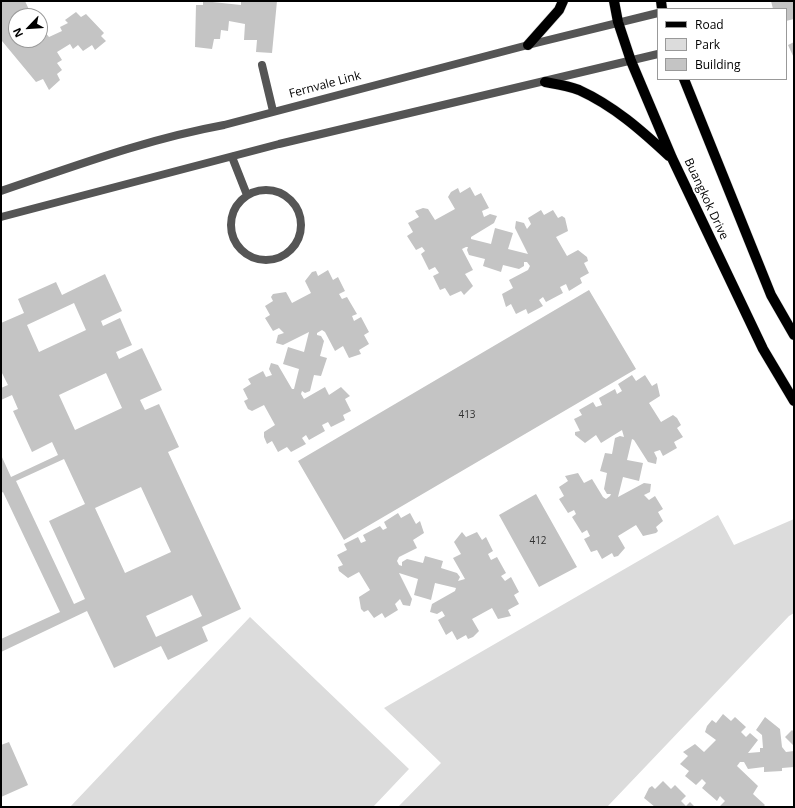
<!DOCTYPE html>
<style>
body{margin:0}
#map{position:relative;width:795px;height:808px;overflow:hidden;background:#fff;font-family:"Open Sans",sans-serif}
canvas{display:block}
.frame{position:absolute;inset:0;border:2px solid #000;pointer-events:none}
.legend{position:absolute;left:657px;top:8px;width:130px;height:72px;box-sizing:border-box;background:#fff;border:1px solid #999;margin:0;padding:5px 7px;list-style:none;font-size:12px;color:#000}
.legend li{display:flex;align-items:center;gap:8px;height:20px}
.legend b{width:20px;border:1px solid #999}
.north{position:absolute;left:8px;top:8px;width:40px;height:40px;box-sizing:border-box;background:#fff;border:1px solid #999;border-radius:50%;rotate:245deg;font-size:11px;font-weight:700;line-height:16px;text-align:center;color:#000}
.north::after{content:'';display:block;margin:auto;width:14px;height:18px;background:#000;clip-path:polygon(50% 0,100% 100%,50% 72%,0 100%)}
</style>
<div id="map">
<canvas width="795" height="808"></canvas>
<div class="frame"></div>
<ul class="legend">
<li><b style="height:5px;background:#000"></b>Road</li>
<li><b style="height:11px;background:#dcdcdc"></b>Park</li>
<li><b style="height:11px;background:#c4c4c4"></b>Building</li>
</ul>
<div class="north">N</div>
</div>
<script>
const ctx = document.querySelector('canvas').getContext('2d');
ctx.lineJoin = 'round';
function fill(path, color) { ctx.fillStyle = color; ctx.fill(path, 'evenodd'); }
function stroke(path, color, width, dash) { ctx.strokeStyle = color; ctx.lineWidth = width; ctx.lineCap = dash ? 'butt' : 'round'; ctx.setLineDash(dash || []); ctx.stroke(path); }
function drawText(font, color, halo, rows, align = 'center') {
  ctx.font = font + ' "Open Sans",sans-serif'; ctx.lineWidth = 4; ctx.setLineDash([]); ctx.textBaseline = 'middle'; ctx.strokeStyle = halo; ctx.fillStyle = color; for (const [text, x, y, turn = 0] of rows) {
    ctx.save(); ctx.translate(x, y); ctx.rotate((+turn || 0) * Math.PI / 180); ctx.textAlign = isNaN(turn) ? turn : align; if (halo) ctx.strokeText(text, 0, 0); ctx.fillText(text, 0, 0); ctx.restore();
  }
}
const green = new Path2D(`
 M718,515L734,545L794,519V613L789,616L607,807H398L441,763L384,708Z
 M250,617L409,769L373,807H70Z`);
const building = new Path2D(`
 M1,1H25L32,16H16V40H40V26L49,37L62,31L60,27L68,23L65,20L76,12L81,17L86,14L104,33L101,36L106,41L95,50L92,45L83,51L78,45L73,49L70,44L57,52L62,60L57,63L62,70L57,74L60,80L49,90L43,79L36,82L2,41Z
 M203,1L241,5V1H277L272,53L256,52L257,40H244L245,24L229,21L228,31L221,30L220,39H214L212,49L195,47L196,5H203Z
 M771,1H794V19L786,21V9H773Z
 M794,42V58L788,45Z
 M470,187L475,196L481,193L489,208L482,211L484,217L490,214L497,216L494,223L471,237V239L491,244L495,228L513,233L508,249L528,254L515,228L516,221L524,223L527,229L531,224L528,218L541,210L544,215L553,210L558,218L562,216L565,218L568,231L556,237L567,256L578,250L587,257L588,261L584,263L589,273L580,278L582,283L569,291L566,284L560,287L563,293L546,302L543,297L539,300L543,306L528,314L526,309L516,314L511,304L506,307L502,294L513,288L509,280L528,270L530,266L527,262H524V266L519,269L503,265L501,272L483,266L485,259L469,255L467,250L468,247H466L462,249L473,270L465,274L473,286L464,295L461,291L450,296L445,288L440,290L433,276L439,273L435,267L429,270L421,254L425,251L422,247L416,250L407,236L413,232L408,223L419,217L415,211L423,208L428,209L435,220L455,209L448,197L451,192L458,188L460,193Z
 M328,270L333,280L338,277L345,291L339,294L342,299L347,297L357,314L352,316L354,321L361,317L369,332L364,335L369,344L359,350L361,354L349,358L343,346L335,351L325,332L322,330L317,333V335L321,336L324,341L320,356L327,358L321,376L314,375L310,391L305,393L302,391L301,394L304,399L325,387L329,395L341,387L350,396L345,399L351,411L343,415L345,420L331,427L328,422L322,425L325,431L309,440L306,435L302,438L306,444L291,452L287,447L278,452L272,441L267,444L264,437V432L275,425L264,405L252,411L248,409L244,401L248,399L243,389L251,384L248,379L263,371L266,377L272,375L269,369L271,363L278,365L292,389H294L299,369L283,364L288,347L304,352L309,332L283,345L276,343L278,335L284,333L279,328L273,331L265,318L270,315L265,306L273,301L271,297L273,294L286,292L292,303L311,293L305,281L312,272L316,271L318,276Z
 M105,274L122,311L101,321L103,326L120,318L132,345L116,352L119,359L142,348L162,390L140,400L145,410L159,404L179,447L168,452L241,609L202,627L208,641L168,660L161,646L114,668L87,611L1,652V639L60,612L3,492L1,493V455L11,477L58,455L52,442L32,452L13,411L18,409L12,395L1,400V388L8,385L1,371V323L24,313L18,299L56,282L62,295ZM74,303L86,330L39,352L27,325ZM106,373L122,408L75,430L59,395ZM64,459L85,504L49,521L85,599L74,604L16,481ZM141,487L171,552L125,573L95,508ZM192,595L202,616L156,637L146,616Z
 M589,290L636,369L344,540L298,461Z
 M632,375L636,381L645,375L652,386L657,383L660,396L649,403L661,422L673,415L677,418L681,425L677,428L683,437L674,442L677,448L663,456L660,450L654,452L657,458L656,464L648,462L634,440L632,439L627,460L643,463L639,481L623,477L618,497L644,483L651,484L650,492L644,495L649,500L655,496L663,509L658,512L663,521L656,527L658,531L656,533L643,536L636,525L618,536L625,548L618,556L614,557L612,553L602,559L597,550L591,552L584,539L590,536L587,530L582,533L572,517L576,514L574,510L568,513L559,499L564,496L559,487L568,481L565,476L578,473L584,483L592,479L603,497L606,499L610,496L611,494H607L604,489L607,473L600,471L605,453L612,454L615,438L620,436L624,437L622,430L601,443L596,435L585,443L575,435V432L580,431L574,419L582,415L579,410L593,402L596,407L602,405L599,398L615,389L617,394L622,391L618,384Z
 M536,494L577,567L539,587L499,515Z
 M398,513L401,518L410,513L416,524L420,521L424,533L413,540L417,548L399,557L397,561L399,565L402,566V562L407,559L423,563L425,556L443,561L441,568L457,573L460,577L458,581L465,579L453,558L461,554L454,542L462,532L466,537L477,532L482,540L486,537L493,551L488,554L491,560L497,557L506,573L501,576L505,581L511,577L519,592L514,595L519,604L508,610L511,616L498,619L492,608L472,619L479,631L473,637L468,639L466,635L457,640L452,631L446,635L438,620L445,616L442,611L437,614L430,612L432,604L455,591L456,588L435,583L431,600L414,595L418,579L399,573L412,599L410,606L403,605L400,599L395,604L398,610L385,618L382,613L374,618L368,610L364,612L361,609L359,597L370,590L359,572L348,578L339,571L338,567L343,565L337,555L347,550L344,544L358,537L361,543L366,541L363,535L380,526L383,530L387,528L384,522Z
 M723,714L731,721L735,717L746,727L741,732L746,737L750,733L758,740L748,753L760,752V748H763L762,735L756,730L765,717L780,729L782,747L786,752L794,751V767L782,768V771L764,772V767L748,769L744,762H740L737,766L758,786L753,794L765,805L763,807H719L725,801L720,796L717,801L702,788L706,783L702,779L696,785L685,776L689,771L680,764L688,756L683,752L695,744L704,752L716,740L705,732L707,726L712,720L716,723Z
 M792,730L794,732V746L785,737Z
 M9,742L28,785L1,797V745Z
 M663,781L671,789L675,785L686,796L681,801L686,806L690,802L695,807H655L644,798L649,788L652,786L655,789Z`);
const service = new Path2D(`
 M262,65L273,111
 M232,157L247,195
 M231 225a35 35 0 1 1 70 0a35 35 0 1 1-70 0Z`);
const minor = new Path2D(`
 M1,191C75,166 147,139 224,125L528,45L658,13
 M1,217L279,144L658,54`);
const primary = new Path2D(`
 M614,1L618,22L631,61L672,158L763,349L794,401
 M661,1L662,9
 M528,45L559,10L563,1
 M684,79L771,295L794,335
 M545,82C556,84 569,86 579,90C614,106 641,130 669,156`);
const numberNames = [
 ["413",467,415],
 ["412",538,541]
];
const streetNames = [
 ["Fernvale Link",325,85,-15],
 ["Buangkok Drive",706,199,65]
];
fill(green, '#dcdcdc');
fill(building, '#c4c4c4');
stroke(primary, '#dbdbdb', 11);
stroke(service, '#555', 8);
stroke(minor, '#555', 8);
stroke(primary, '#000', 10);
drawText('10px', '#313131', null, numberNames);
drawText('12px', '#000', '#fff', streetNames);
</script>
